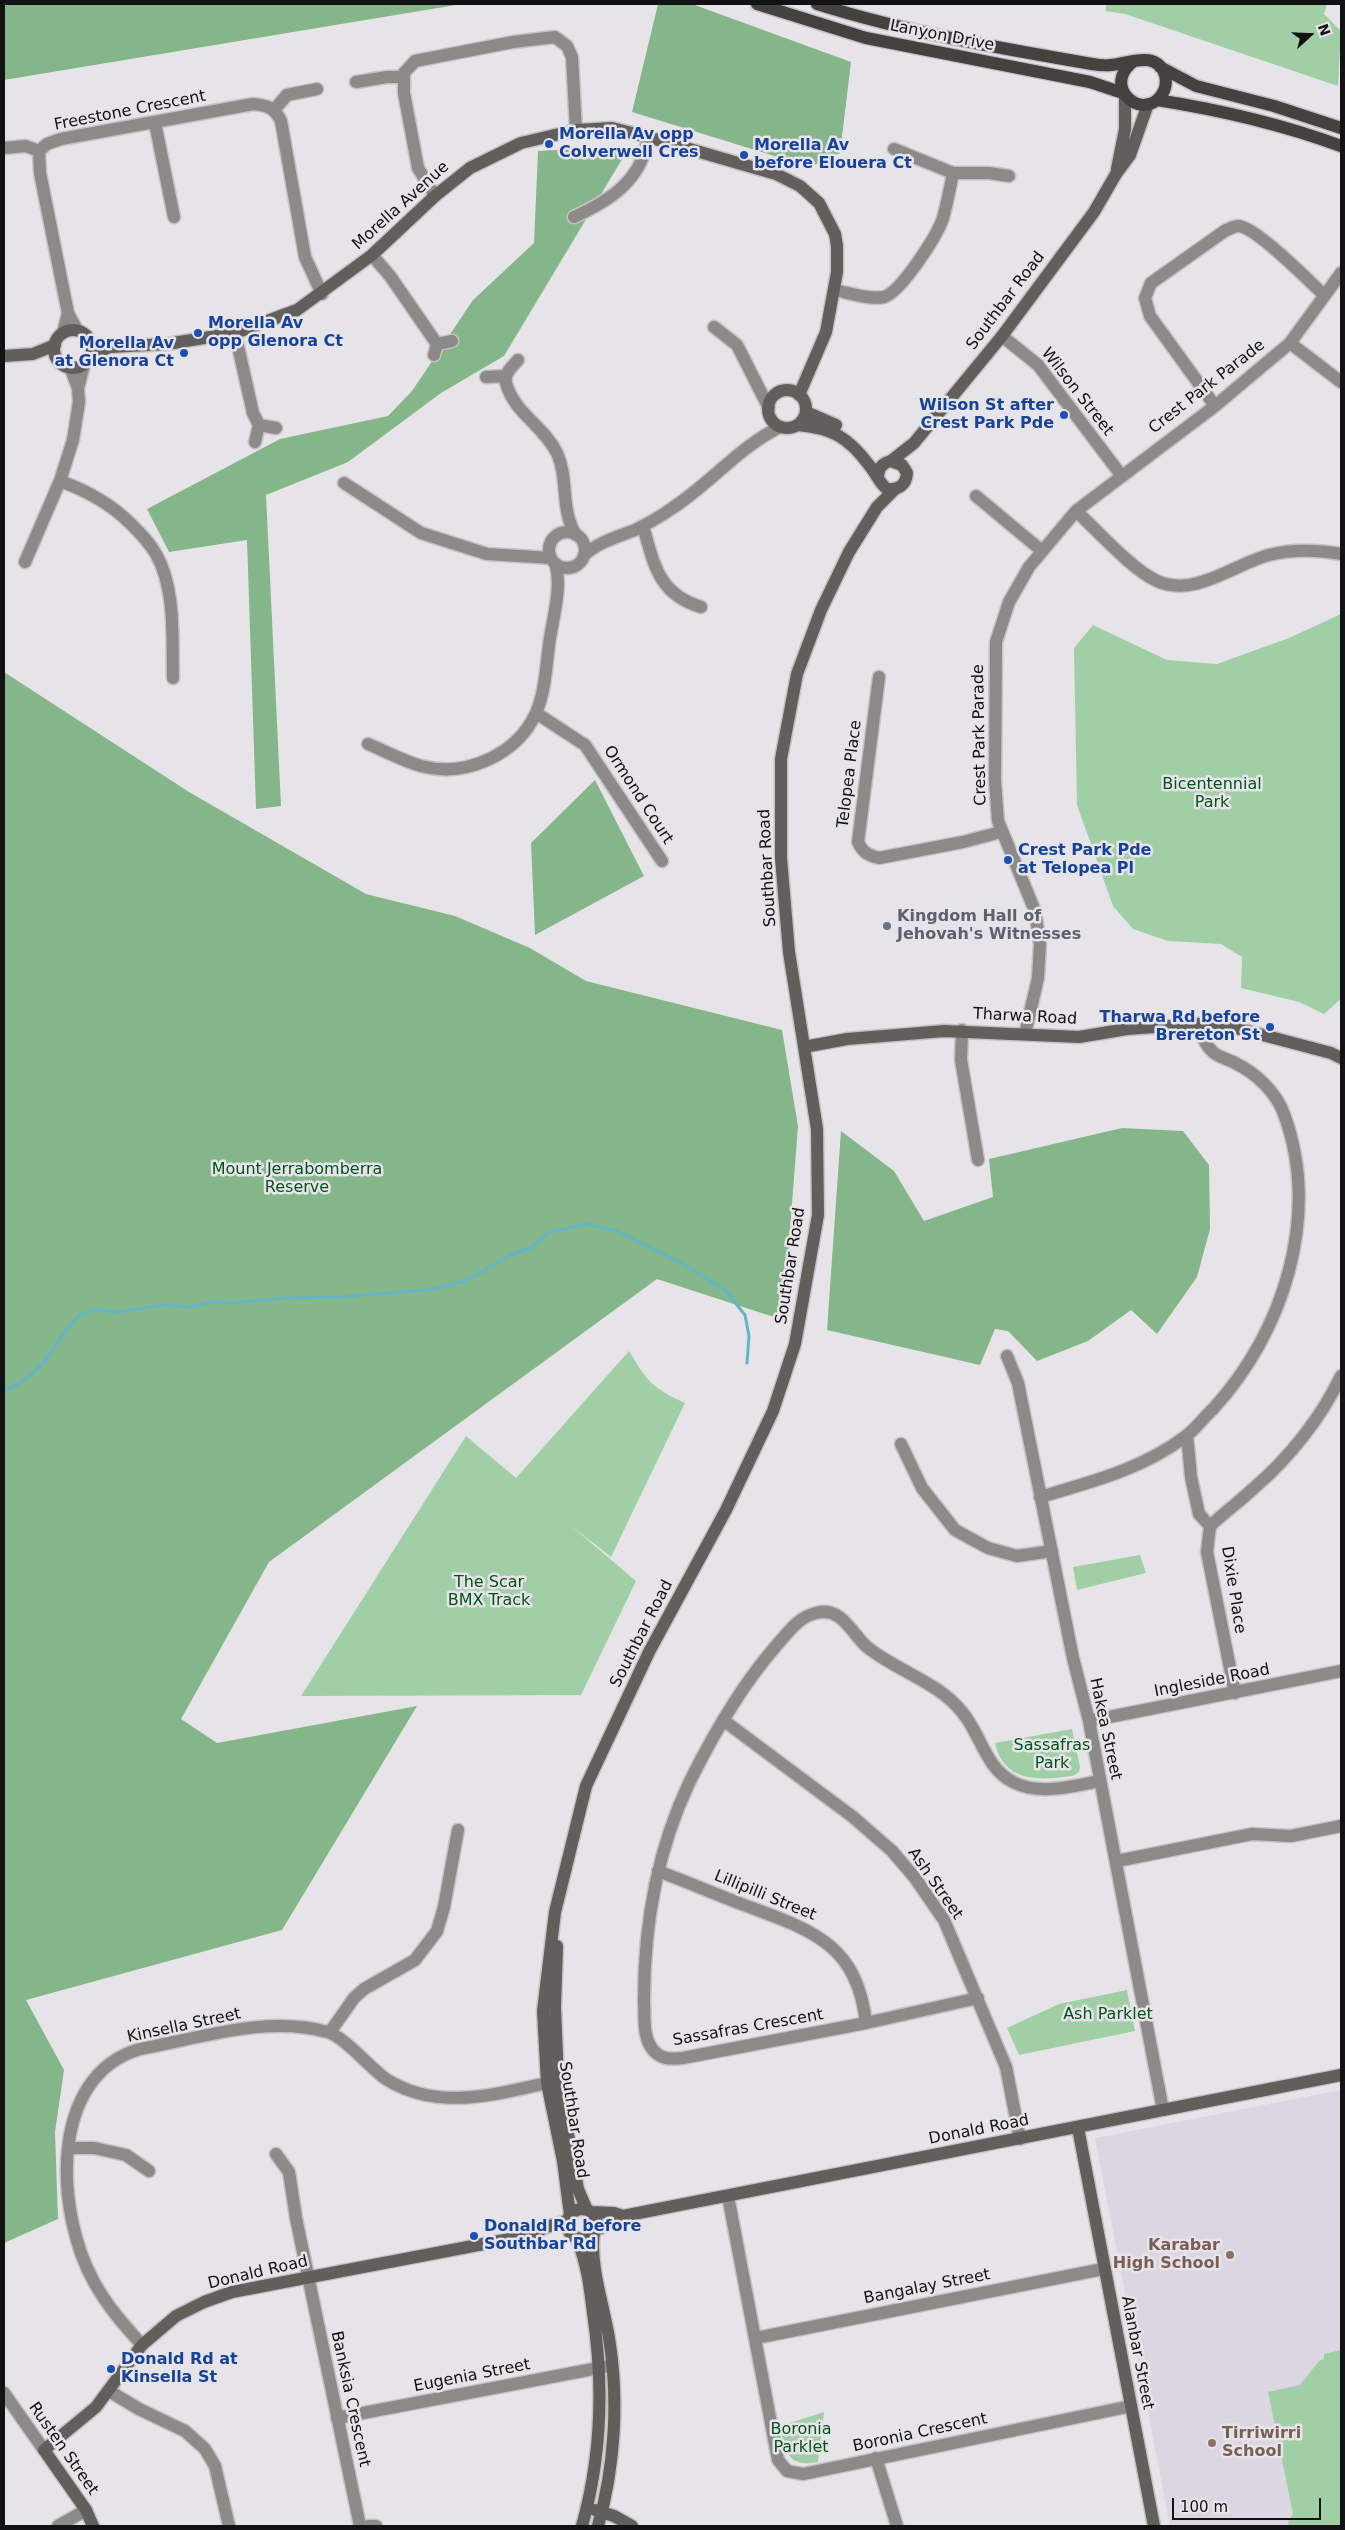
<!DOCTYPE html>
<style>
body{margin:0}
#map{position:relative;width:1345px;height:2530px;overflow:hidden;background:#e7e4e9;font-family:"DejaVu Sans",sans-serif}
canvas{display:block}
.frame{position:absolute;inset:0;border:5px solid #121113;pointer-events:none}
.north{position:absolute;left:1285px;top:10px;width:50px;height:50px;-webkit-text-stroke:4px #e7e4e9;paint-order:stroke;rotate:70deg;font-size:14px;font-weight:700;line-height:20px;text-align:center;color:#121113}
.north::after{content:'';display:block;margin:auto;width:18px;height:22px;background:#121113;clip-path:polygon(50% 0,100% 100%,50% 72%,0 100%)}
.scale{position:absolute;left:1172px;top:2498px;width:149px;height:22px;box-sizing:border-box;border:2px solid #121113;border-top:0;padding-left:6px;font-size:15px;line-height:18px;white-space:nowrap;color:#121113;-webkit-text-stroke:4px #e7e4e9;paint-order:stroke}
</style>
<div id="map">
<canvas width="1345" height="2530"></canvas>
<div class="frame"></div>
<div class="north">N</div>
<div class="scale">100 m</div>
</div>
<script>
const ctx = document.querySelector('canvas').getContext('2d');
ctx.lineJoin = 'round';
function fill(path, color) { ctx.fillStyle = color; ctx.fill(path, 'evenodd'); }
function stroke(path, color, width, dash) { ctx.strokeStyle = color; ctx.lineWidth = width; ctx.lineCap = dash ? 'butt' : 'round'; ctx.setLineDash(dash || []); ctx.stroke(path); }
function drawText(font, color, halo, rows, align = 'center') {
  ctx.font = font + ' "DejaVu Sans",sans-serif'; ctx.lineWidth = 5; ctx.setLineDash([]); ctx.textBaseline = 'middle'; ctx.strokeStyle = halo; ctx.fillStyle = color; for (const [text, x, y, turn = 0] of rows) {
    ctx.save(); ctx.translate(x, y); ctx.rotate((+turn || 0) * Math.PI / 180); ctx.textAlign = isNaN(turn) ? turn : align; if (halo) ctx.strokeText(text, 0, 0); ctx.fillText(text, 0, 0); ctx.restore();
  }
}
const built = new Path2D(`
 M1341,2090V2526H1170L1095,2138Z`);
const green = new Path2D(`
 M1106,4H1327L1324,14L1341,31L1338,86L1125,14L1106,11Z
 M1341,614V999L1324,1014L1299,1002L1241,988L1242,957L1221,944L1168,941L1133,929L1113,906L1077,805L1074,648L1093,625L1167,660L1217,664L1289,638Z
 M629,1351C647,1381 652,1388 685,1403L611,1557L570,1525L636,1581L581,1695L301,1696L466,1436L516,1478Z
 M1140,1555L1146,1573L1077,1590L1073,1567Z
 M1072,1729L1080,1767L1079,1772L1073,1776C1041,1780 1004,1784 995,1743Z
 M1127,1990L1135,2031L1019,2055L1007,2028L1059,2004Z
 M1341,2350V2526H1289L1288,2522L1293,2514L1268,2392L1300,2385L1319,2361L1324,2359V2354Z
 M824,2412L818,2462C787,2468 785,2451 780,2426Z`);
const forest = new Path2D(`
 M4,4H462L4,80Z
 M658,4H692L851,62L840,153L810,167L632,112Z
 M630,146L504,356L441,393L348,462L266,495L281,806L256,809L247,540L169,552L147,509L280,439L388,416L412,391L473,300L534,243L538,151Z
 M4,672L189,792L366,894L455,916L530,948L586,981L782,1030L798,1126L783,1320L657,1279L269,1562L181,1719L217,1743L417,1706L282,1930L26,2000L64,2070L55,2132L58,2219L4,2243Z
 M595,780L644,876L535,935L531,843Z
 M1122,1128L1183,1131L1209,1165L1210,1229L1197,1277L1157,1334L1131,1310L1088,1341L1037,1361L1008,1331L995,1329L980,1365L827,1330L841,1131L894,1171L924,1221L993,1197L989,1159Z`);
const stream = new Path2D(`
 M4,1390L17,1385L33,1373L45,1361L66,1330L80,1315L94,1310L118,1312L164,1305L191,1307L211,1302L233,1303L283,1298L340,1297L434,1289L461,1282L482,1272L509,1256L530,1248L550,1232L586,1224L617,1231L681,1263L725,1290L745,1315L749,1336L747,1363`);
const street = new Path2D(`
 M356,82L387,77H403
 M274,110L287,95L317,89
 M155,123L174,217
 M4,148L26,146L39,151
 M894,149L953,173H989L1009,176
 M435,196L418,168L404,93V73L415,61L513,42L555,37L567,46L572,57L576,130
 M574,217C611,200 642,180 648,137
 M372,255L390,276L437,344L434,355
 M835,290C849,293 869,300 884,297C901,292 937,236 943,218C947,204 950,188 953,173
 M714,327L737,345L769,408
 M77,330L68,313L40,173L39,151L47,144L61,139L253,104C267,105 275,108 281,121L305,257L322,294
 M63,333L68,313
 M235,333L253,413L259,425L276,428
 M1002,336L1038,365L1121,475
 M1290,343L1341,382
 M437,344L452,341
 M518,360C512,367 504,373 506,383C514,413 544,426 557,453C569,479 560,510 576,535
 M486,377L506,376
 M78,388L84,365
 M1215,406L1150,316L1145,298L1151,283L1226,230C1230,229 1234,226 1238,226C1255,226 1309,281 1324,295
 M255,442L259,425
 M60,481C88,491 111,504 131,524C141,534 149,542 156,554C176,589 172,639 173,678
 M344,483L421,533L487,554L551,558
 M976,496L1042,551
 M1076,511C1098,531 1131,569 1157,581C1195,598 1234,564 1269,555C1293,549 1317,550 1341,554
 M643,526C654,564 658,594 701,607
 M549 550a18 18 0 1 1 36 0a18 18 0 1 1-36 0Z
 M584,555C599,542 617,537 635,530C647,524 660,517 671,509C710,484 739,447 780,427
 M25,562L60,481L73,440L79,402L78,388L70,367
 M879,677L858,842C863,853 868,855 879,858L963,842L1001,832
 M536,713L585,745L662,861
 M368,744C385,751 403,761 421,766C465,778 517,755 536,713C545,693 546,667 549,645C552,620 563,587 555,563
 M962,1030L961,1060L978,1160
 M1025,1034L1038,978L1040,944L1035,911L998,821L995,781L996,642L1009,602L1029,567L1076,511L1215,406L1290,343L1341,273
 M1007,1356L1018,1383L1073,1658L1089,1721L1163,2110
 M1187,1435L1191,1477L1199,1514L1210,1526L1207,1552L1235,1693
 M901,1444L922,1488L955,1530L988,1548L1017,1556L1052,1551
 M1040,1497C1091,1482 1143,1469 1186,1436C1196,1429 1204,1417 1213,1409C1284,1332 1321,1215 1284,1114C1276,1092 1256,1073 1235,1063C1228,1059 1217,1057 1212,1051C1204,1044 1201,1034 1199,1024
 M1210,1526C1224,1513 1240,1501 1254,1488C1289,1458 1321,1418 1341,1376
 M723,1720L853,1817L892,1851L915,1878L944,1920L1006,2067L1020,2139
 M1089,1721L1341,1671
 M1117,1861L1252,1834L1291,1836L1341,1826
 M658,1871C687,1882 715,1894 744,1905C811,1930 857,1943 866,2023
 M978,1998L866,2023L683,2058C672,2059 662,2060 654,2051C642,2038 645,2017 644,2000C644,1925 658,1848 690,1781C714,1733 741,1686 776,1646C787,1634 798,1617 816,1613C842,1606 851,1633 867,1647C897,1671 938,1682 962,1712C981,1734 985,1768 1013,1782C1040,1796 1072,1786 1100,1781
 M330,2032L354,1998L364,1989L415,1960L437,1931L444,1907L458,1830
 M69,2148H94L126,2155L149,2171
 M276,2154L289,2172L296,2218L360,2526
 M728,2196L778,2460L787,2471L803,2474L1131,2406
 M756,2338L1103,2269
 M142,2345C124,2325 107,2306 94,2282C56,2214 47,2076 140,2049C200,2038 268,2015 327,2032C344,2036 370,2068 386,2079C439,2113 500,2093 556,2081
 M109,2391L139,2409L185,2431L205,2449L215,2466L229,2526
 M4,2393L44,2450
 M337,2418L609,2366
 M876,2458L897,2526
 M58,2526L86,2510
 M368,2526H376`);
const secondary = new Path2D(`
 M1117,169L1125,129V96
 M54 349a19 19 0 1 1 38 0a19 19 0 1 1-38 0Z
 M91,355L110,347L167,344L235,333L297,310L372,255L435,196L470,168L521,143L576,130L612,128L648,137L776,174L800,186L819,203L835,234L837,246V272L826,332L799,395
 M4,356L33,354L55,345
 M768 409a19 19 0 1 1 38 0a19 19 0 1 1-38 0Z
 M806,412L836,425
 M798,425C832,428 848,437 869,465C876,473 879,483 887,489C899,490 906,485 907,473L902,465L891,461C882,463 878,468 878,478
 M891,461L914,443L1002,336L1094,212L1116,174L1130,155L1148,104
 M804,1047L847,1039L944,1031L1079,1037L1127,1029L1199,1024L1240,1029L1331,1053L1341,1058
 M557,1946L555,2007L558,2080L578,2189L587,2210
 M1078,2128L1154,2526
 M567 2224a15 15 0 1 1 30 0a15 15 0 1 1-30 0Z
 M591,2212L614,2213L623,2216
 M570,2215L563,2161L547,2083L543,2011L555,1912L586,1786L649,1652L726,1510L773,1411L795,1344L818,1215L817,1129L789,952L781,858V759L797,674L821,610L849,552L877,507L894,490
 M596,2230L615,2222L623,2216L1341,2075
 M594,2233C589,2263 604,2307 609,2338C619,2399 615,2466 598,2526
 M577,2239C587,2263 590,2288 593,2313C604,2386 602,2455 582,2526
 M595,2510L614,2516L632,2526
 M93,2526L86,2510L44,2450L96,2407L142,2345L176,2316L204,2302L232,2292L536,2234L543,2228L567,2221`);
const primary = new Path2D(`
 M757,4L866,38L1090,82L1123,93
 M817,4C906,32 999,48 1092,64C1098,65 1105,66 1111,65C1129,63 1157,50 1165,75C1167,83 1165,91 1160,97C1140,121 1101,85 1134,61
 M1160,67L1196,86L1274,106L1341,128
 M1157,100C1221,110 1281,124 1341,146`);
const markers = [
 [549,144,5,"#1a4fb4"],
 [744,155,5,"#1a4fb4"],
 [198,333,5,"#1a4fb4"],
 [184,353,5,"#1a4fb4"],
 [1064,415,5,"#1a4fb4"],
 [1008,860,5,"#1a4fb4"],
 [887,926,5,"#6b7280"],
 [1270,1027,5,"#1a4fb4"],
 [474,2236,5,"#1a4fb4"],
 [1230,2255,5,"#8d6e63"],
 [111,2369,5,"#1a4fb4"],
 [1212,2443,5,"#8d6e63"]
];
const streetNames = [
 ["Lanyon Drive",942,36,11],
 ["Freestone Crescent",130,111,-11],
 ["Morella Avenue",401,206,-42],
 ["Southbar Road",1006,301,-53],
 ["Crest Park Parade",1207,387,-38],
 ["Wilson Street",1077,392,52],
 ["Crest Park Parade",980,735,-91],
 ["Telopea Place",850,774,-83],
 ["Ormond Court",638,795,57],
 ["Southbar Road",768,868,-93],
 ["Tharwa Road",1025,1017,3],
 ["Southbar Road",791,1266,-81],
 ["Dixie Place",1233,1590,81],
 ["Southbar Road",642,1634,-63],
 ["Ingleside Road",1212,1681,-11],
 ["Hakea Street",1105,1729,78],
 ["Ash Street",935,1884,55],
 ["Lillipilli Street",765,1896,22],
 ["Kinsella Street",184,2026,-12],
 ["Sassafras Crescent",748,2028,-10],
 ["Southbar Road",573,2120,81],
 ["Donald Road",979,2130,-11],
 ["Donald Road",258,2273,-13],
 ["Bangalay Street",927,2287,-11],
 ["Alanbar Street",1137,2353,79],
 ["Eugenia Street",472,2376,-11],
 ["Banksia Crescent",350,2399,78],
 ["Boronia Crescent",920,2433,-12],
 ["Rusten Street",63,2449,55]
];
const transitNames = [
 ["Morella Av opp",559,135],
 ["Colverwell Cres",559,153],
 ["Morella Av",754,146],
 ["before Elouera Ct",754,164],
 ["Morella Av",208,324],
 ["opp Glenora Ct",208,342],
 ["Morella Av",174,344,"right"],
 ["at Glenora Ct",174,362,"right"],
 ["Wilson St after",1054,406,"right"],
 ["Crest Park Pde",1054,424,"right"],
 ["Crest Park Pde",1018,851],
 ["at Telopea Pl",1018,869],
 ["Tharwa Rd before",1260,1018,"right"],
 ["Brereton St",1260,1036,"right"],
 ["Donald Rd before",484,2227],
 ["Southbar Rd",484,2245],
 ["Donald Rd at",121,2360],
 ["Kinsella St",121,2378]
];
const parkNames = [
 ["Bicentennial",1212,785],
 ["Park",1212,803],
 ["Mount Jerrabomberra",297,1170],
 ["Reserve",297,1188],
 ["The Scar",489,1583],
 ["BMX Track",489,1601],
 ["Sassafras",1052,1746],
 ["Park",1052,1764],
 ["Ash Parklet",1108,2015],
 ["Boronia",801,2430],
 ["Parklet",801,2448]
];
const worshipNames = [
 ["Kingdom Hall of",897,917],
 ["Jehovah's Witnesses",897,935]
];
const educationNames = [
 ["Karabar",1220,2246],
 ["High School",1220,2264],
 ["Tirriwirri",1222,2434,"left"],
 ["School",1222,2452,"left"]
];
fill(built, '#dbd6e1');
fill(green, '#a1cfa5');
fill(forest, '#85b689');
stroke(stream, '#63b4c7', 3);
stroke(street, '#c5c2c7', 15);
stroke(secondary, '#c5c2c7', 15);
stroke(primary, '#c5c2c7', 15);
stroke(street, '#8c8a88', 12);
stroke(secondary, '#615f5c', 12);
stroke(primary, '#44413e', 12);
for (const [x, y, r, color] of markers) { const dot = new Path2D(); dot.arc(x, y, r, 0, 2 * Math.PI); ctx.fillStyle = color; ctx.fill(dot); stroke(dot, '#e7e4e9', 2); }
drawText('16px', '#121113', '#e7e4e9', streetNames);
drawText('bold 16px', '#164399', '#e7e4e9', transitNames, 'left');
drawText('16px', '#02531a', '#e7e4e9', parkNames);
drawText('bold 16px', '#5b616d', '#e7e4e9', worshipNames, 'left');
drawText('bold 16px', '#785e54', '#e7e4e9', educationNames, 'right');
</script>
